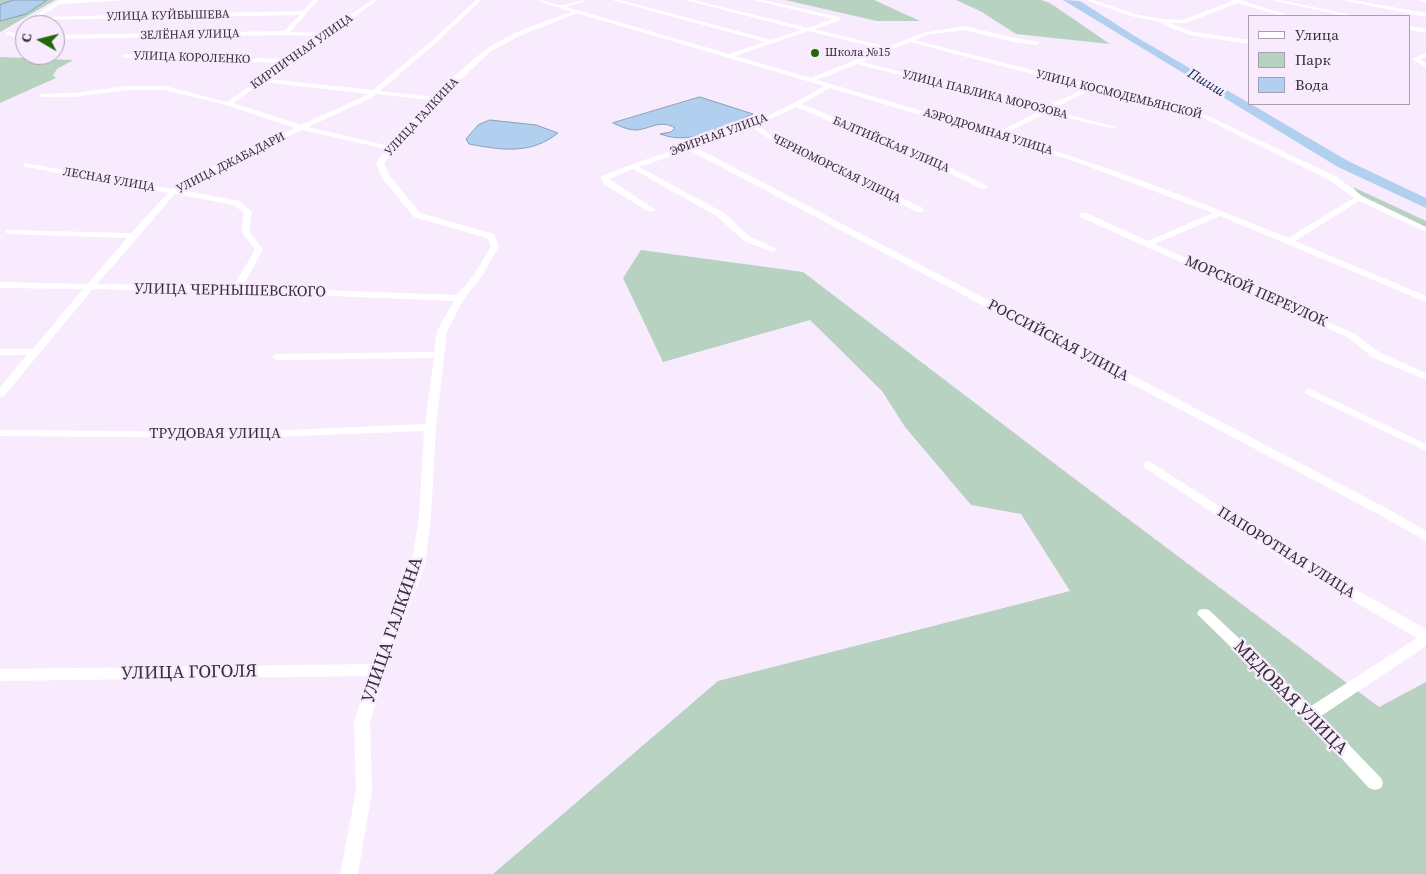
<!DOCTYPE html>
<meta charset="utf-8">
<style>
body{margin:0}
#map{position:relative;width:1426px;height:874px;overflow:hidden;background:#f9ebfe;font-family:"Source Serif 4",serif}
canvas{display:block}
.legend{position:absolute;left:1248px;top:15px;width:162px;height:90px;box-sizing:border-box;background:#f9ebfe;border:1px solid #ab9faf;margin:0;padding:6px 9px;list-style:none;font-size:15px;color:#362d39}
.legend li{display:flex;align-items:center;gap:10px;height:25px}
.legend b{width:25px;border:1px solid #ab9faf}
.north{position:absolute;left:15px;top:15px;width:50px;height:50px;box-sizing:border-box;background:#f9ebfe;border:1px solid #ab9faf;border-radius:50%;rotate:278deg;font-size:14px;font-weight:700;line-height:20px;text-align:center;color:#362d39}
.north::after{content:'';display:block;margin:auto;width:18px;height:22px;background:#226903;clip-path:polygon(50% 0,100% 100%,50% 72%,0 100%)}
</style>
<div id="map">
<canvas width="1426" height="874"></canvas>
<ul class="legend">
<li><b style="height:6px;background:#fff"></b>Улица</li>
<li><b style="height:14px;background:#b7d2c0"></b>Парк</li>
<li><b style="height:14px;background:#b1d0ef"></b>Вода</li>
</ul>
<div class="north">С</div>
</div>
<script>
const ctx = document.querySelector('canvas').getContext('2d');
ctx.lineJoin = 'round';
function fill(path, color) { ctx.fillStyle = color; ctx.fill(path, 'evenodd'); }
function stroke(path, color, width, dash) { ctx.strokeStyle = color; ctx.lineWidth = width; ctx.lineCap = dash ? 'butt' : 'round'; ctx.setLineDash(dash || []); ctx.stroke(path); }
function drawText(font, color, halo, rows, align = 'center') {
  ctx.font = font + ' "Source Serif 4",serif'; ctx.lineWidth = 5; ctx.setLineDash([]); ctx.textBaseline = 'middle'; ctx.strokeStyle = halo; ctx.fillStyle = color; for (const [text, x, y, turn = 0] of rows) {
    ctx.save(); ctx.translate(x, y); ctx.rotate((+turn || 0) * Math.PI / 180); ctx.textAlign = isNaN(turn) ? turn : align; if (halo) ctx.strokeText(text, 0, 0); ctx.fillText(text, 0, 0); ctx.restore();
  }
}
const green = new Path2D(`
 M0,0H55L0,32Z
 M785,0H874L920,21H877Z
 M956,0H1041L1050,3L1110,44L1016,34L982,12Z
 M0,57L73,60L57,69L53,75L56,78L0,103Z
 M1353,187L1426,221V228L1361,197Z
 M641,250L803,272L1063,470L1379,707L1426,682V874H493L718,681L1070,591L1021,514L971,505L905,427L882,391L810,320L663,362L623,278Z`);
const water = new Path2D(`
 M14,0H47L26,14L0,21V5Z
 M700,97L753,114C722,127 693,146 660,134L671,132L675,128C661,119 650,129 636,130C628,130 619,126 613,123Z
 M490,120L536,125L558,133C531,155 501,150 469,144L466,139L478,125Z`);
const river = new Path2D(`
 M1063,0L1080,1L1133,35L1348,161L1426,198V208L1338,167Z`);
const street = new Path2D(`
 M59,0H128L60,4L40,17L303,11L313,0H318L290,32L324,33L372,0H377L268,79L373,90L434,39L476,0H481L438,41L380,91L434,97C453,78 473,57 496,43C520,29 546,21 572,12L536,0C544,0 551,4 559,5C568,6 578,0 587,0L566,7L729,54L765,42L612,0H620L771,40L802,30L685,0H693L808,28L833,19L754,0H763L839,17L841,20L814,29L888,47L923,33L964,26L1014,38L1039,42L1037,45L1014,42L964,30L926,35L915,40L1206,115L1337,177L1362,196L1426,227V232L1359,201L1295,241L1426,296V302L1220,216L1155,244L1355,334L1380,353L1426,373V380L1372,357L1349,338L1080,217V213H1086L1148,241L1213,213L1068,159L830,88L801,104L915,150L989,187L982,189L909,154L796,107L758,125L772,136L923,208V212H917L768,138L752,127L695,147L1388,509L1426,531V541L1380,515L689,150L639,167L724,213L750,237L777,249L773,252L744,241L718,217L633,169L609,179L656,210L649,212L604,184L601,178L602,176C653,155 708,141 760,119C782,110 803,98 824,86L577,13L519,36L490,52L420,118L384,163L389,175L420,213L494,234L499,246L482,276L464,299L447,331L436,427L431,517L425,565L385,670L370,722L372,791L358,874H340L356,791L354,722L369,676L0,681V669L373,664L411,565L419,517L424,431L244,438L0,436V430L244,432L425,424L434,358L277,360L272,357L277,354L434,352L437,331L454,301L236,292L93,289L4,396L0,397V387L27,355H0V349H33L83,289L0,288V282L88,284L127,238L9,234L5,232L6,230L131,233L168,193L27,167H24V163L172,189L236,154L295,128L226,105L165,90H128L73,97H42L40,96V94L73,93L128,86H165L227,102L283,63L125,58L122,56L125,54L288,59L320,36L286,35L55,39V35L284,31L300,15L32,20L33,17ZM808,31L882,49L811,78L735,56ZM910,42L1086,88L1044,108L862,62ZM857,64L1039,111L996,133L817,80ZM263,82L369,94L301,125L233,103ZM1092,89L1202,117L1331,181L1354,198L1288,238C1194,199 1100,163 1002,135L1046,113L1115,129V127L1051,110ZM376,94L430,100L389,146L308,127L371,98ZM302,130L386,149L376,163L382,178L414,217L487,238L491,246L474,275L457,295L242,287L263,250L249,231L252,212L240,201L181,190L242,158ZM175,194L234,205L244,213L241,231L255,250L233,286L97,284Z
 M1086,0H1093L1134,14L1162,19L1183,20L1232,1L1231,0H1240L1290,16H1282L1238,3L1186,23H1169L1193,32L1250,40V44L1190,35L1169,27L1160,22L1131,16Z
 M1271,0H1280L1355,16H1346Z
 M1342,0H1352L1426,13V17Z
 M1420,0H1426V3L1420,1Z
 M1410,26L1426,29V33L1410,30Z
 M8,31L25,36V40L6,34Z
 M1426,53V57L1420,59L1426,63V68L1412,59Z
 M1310,389L1426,444V451L1306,394L1305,392L1306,390Z
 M1149,461L1298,557L1426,629V646L1321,716L1381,778L1383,783L1381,788L1375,790L1369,788L1305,719L1197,614L1199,610L1204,609L1209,610L1311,706L1417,638L1288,563L1145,468L1143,465L1145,462Z`);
const markers = [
 [815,53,5,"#226903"]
];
const farStreetnames = [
 ["УЛИЦА КУЙБЫШЕВА",168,16,-1],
 ["ЗЕЛЁНАЯ УЛИЦА",190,35,-1],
 ["КИРПИЧНАЯ УЛИЦА",302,52,-35],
 ["УЛИЦА КОРОЛЕНКО",192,58,2],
 ["УЛИЦА ПАВЛИКА МОРОЗОВА",985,95,14],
 ["УЛИЦА КОСМОДЕМЬЯНСКОЙ",1119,95,14],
 ["УЛИЦА ГАЛКИНА",422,117,-47],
 ["АЭРОДРОМНАЯ УЛИЦА",988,132,17],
 ["ЭФИРНАЯ УЛИЦА",719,135,-20],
 ["БАЛТИЙСКАЯ УЛИЦА",891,145,23],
 ["УЛИЦА ДЖАБАДАРИ",231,163,-27],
 ["ЧЕРНОМОРСКАЯ УЛИЦА",836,169,26],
 ["ЛЕСНАЯ УЛИЦА",109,180,10]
];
const farPoinames = [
 ["Школа №15",825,53]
];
const farWaternames = [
 ["Пшиш",1206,83,31]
];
const streetNames = [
 ["УЛИЦА ЧЕРНЫШЕВСКОГО",230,291,1],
 ["МОРСКОЙ ПЕРЕУЛОК",1256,292,24],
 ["РОССИЙСКАЯ УЛИЦА",1058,341,28],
 ["ТРУДОВАЯ УЛИЦА",215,434],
 ["ПАПОРОТНАЯ УЛИЦА",1286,553,32]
];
const nearStreetnames = [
 ["УЛИЦА ГАЛКИНА",393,630,-71],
 ["УЛИЦА ГОГОЛЯ",189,673,-1],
 ["МЕДОВАЯ УЛИЦА",1290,698,45]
];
fill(green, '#b7d2c0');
fill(water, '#b1d0ef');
stroke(water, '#8c9fb8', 1);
fill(river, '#b1d0ef');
fill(street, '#fff');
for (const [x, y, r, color] of markers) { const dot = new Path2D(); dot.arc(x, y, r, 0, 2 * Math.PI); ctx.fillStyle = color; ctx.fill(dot); stroke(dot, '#f9ebfe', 2); }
drawText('12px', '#362d39', '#f9ebfe', farStreetnames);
drawText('12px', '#362d39', '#f9ebfe', farPoinames, 'left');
drawText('italic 14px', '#092c4b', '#f9ebfe', farWaternames);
drawText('15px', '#362d39', '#f9ebfe', streetNames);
drawText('18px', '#362d39', '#f9ebfe', nearStreetnames);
</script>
